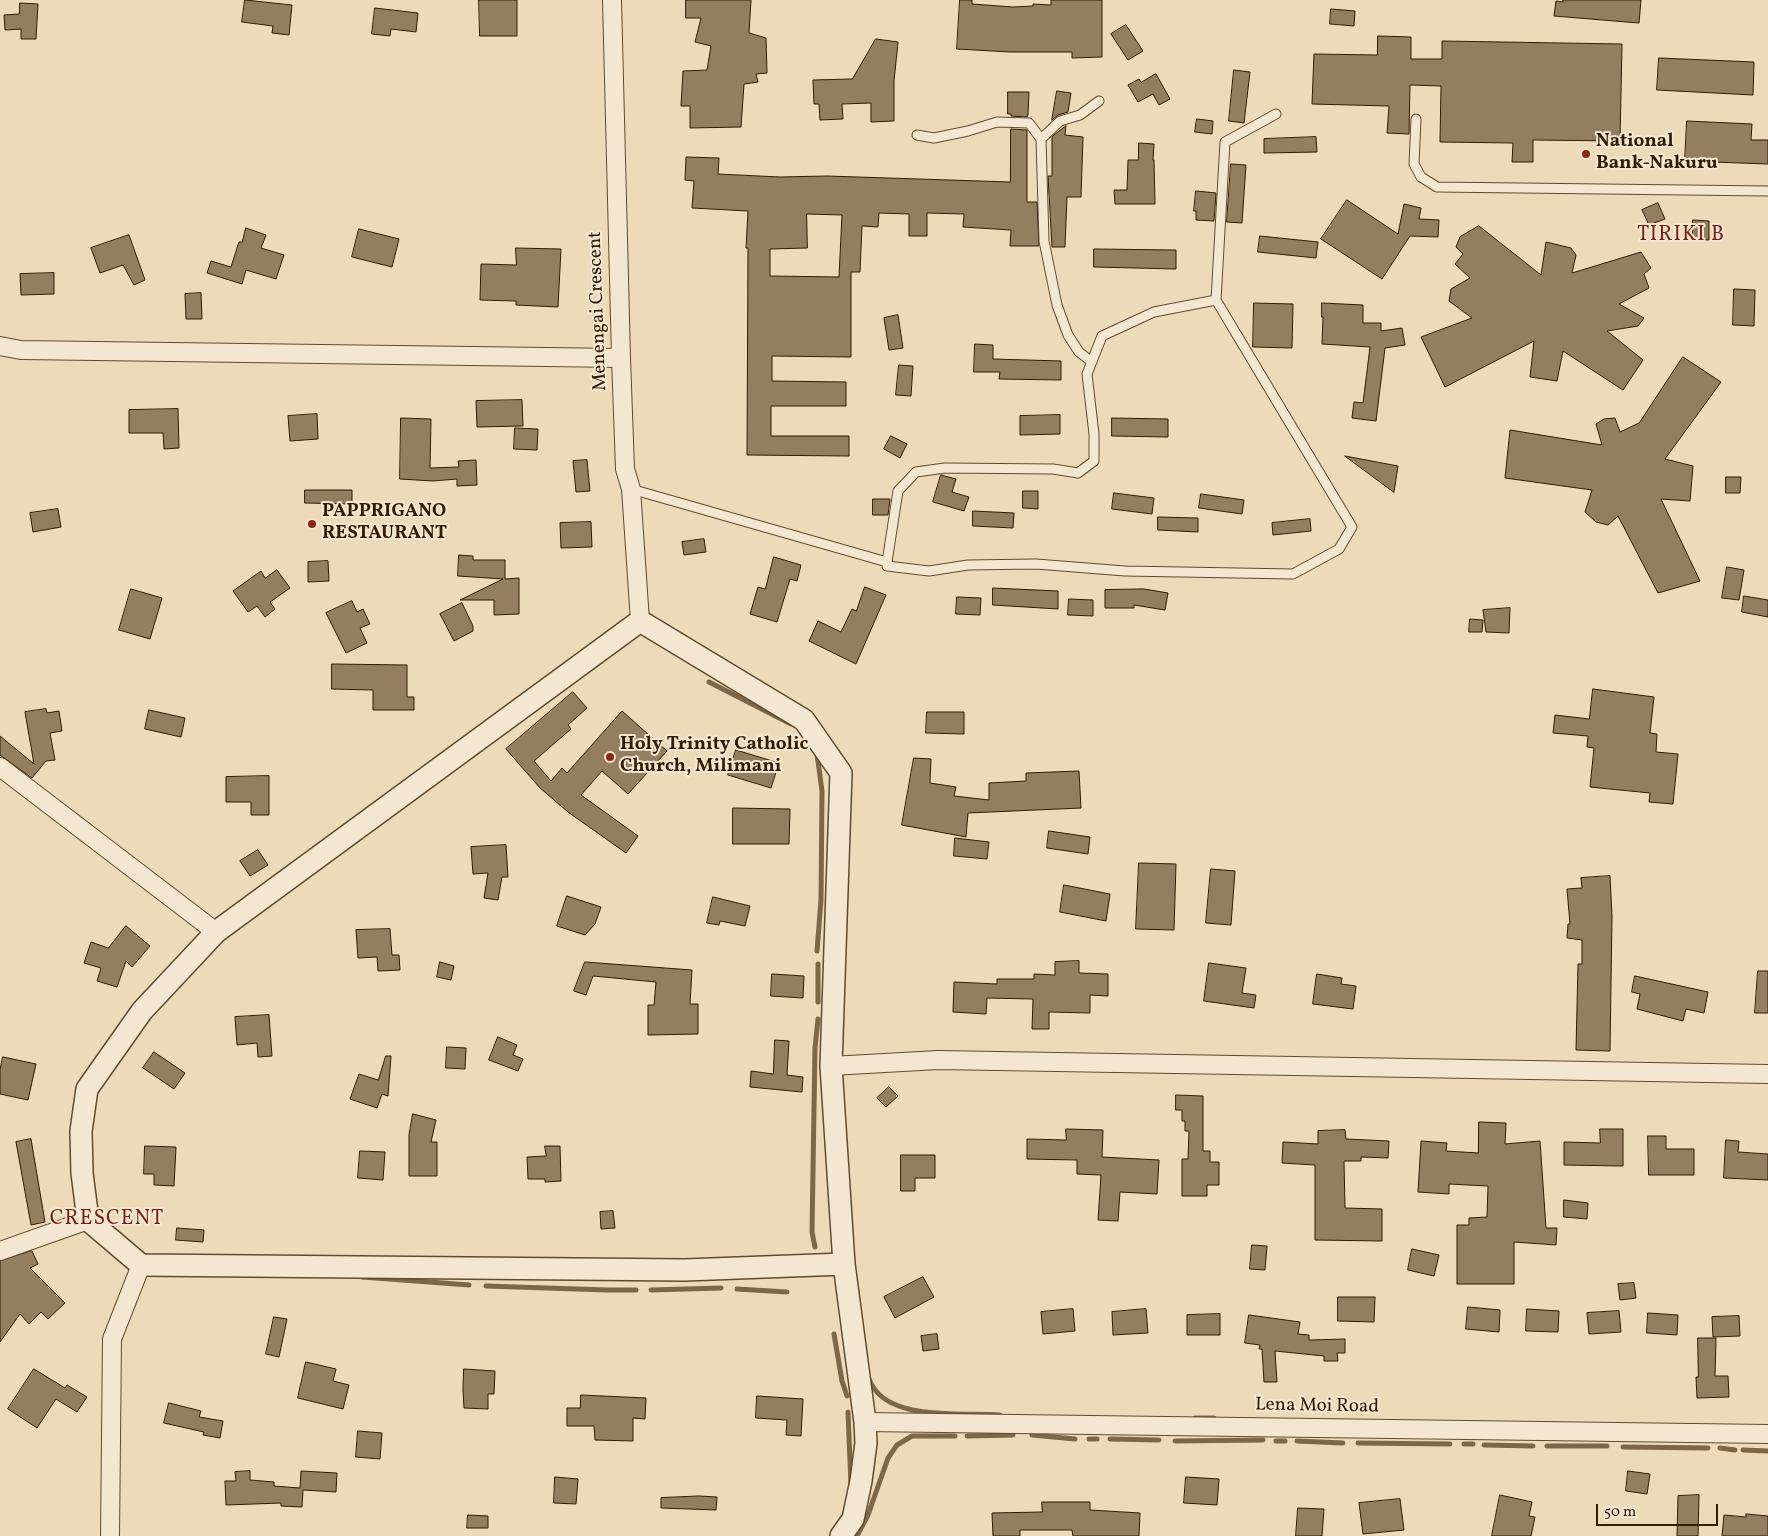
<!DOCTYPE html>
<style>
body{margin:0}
#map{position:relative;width:1768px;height:1536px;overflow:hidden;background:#eddab8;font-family:Vollkorn,serif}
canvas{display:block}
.scale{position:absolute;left:1596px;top:1504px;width:122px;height:22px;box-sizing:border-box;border:2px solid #321b00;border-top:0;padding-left:6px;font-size:15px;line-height:18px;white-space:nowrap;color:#321b00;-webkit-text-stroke:4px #f3e7d1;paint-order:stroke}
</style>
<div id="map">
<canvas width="1768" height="1536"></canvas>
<div class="scale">50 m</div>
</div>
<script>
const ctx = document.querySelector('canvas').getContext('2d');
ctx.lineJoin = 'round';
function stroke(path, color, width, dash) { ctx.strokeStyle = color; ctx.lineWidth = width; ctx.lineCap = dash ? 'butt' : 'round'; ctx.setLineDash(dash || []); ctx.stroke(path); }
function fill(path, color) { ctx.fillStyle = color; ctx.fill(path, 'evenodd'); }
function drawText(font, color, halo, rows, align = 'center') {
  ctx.font = font + ' Vollkorn,serif'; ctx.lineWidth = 4; ctx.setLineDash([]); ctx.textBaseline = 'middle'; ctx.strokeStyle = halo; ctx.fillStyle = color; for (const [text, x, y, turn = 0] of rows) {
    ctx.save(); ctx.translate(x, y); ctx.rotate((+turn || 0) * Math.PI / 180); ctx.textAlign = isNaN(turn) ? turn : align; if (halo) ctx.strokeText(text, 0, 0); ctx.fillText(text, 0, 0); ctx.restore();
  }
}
const stream = new Path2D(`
 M709,682L791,724
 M817,754L822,791L821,900L817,951
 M818,1002V964
 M815,1247L812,1232L815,1048L818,1019
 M362,1277L469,1285
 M486,1286L607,1290H636
 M737,1289L787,1292
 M651,1290L721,1288
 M834,1334L842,1381L847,1396
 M869,1379C885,1423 964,1412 1000,1415
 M848,1412L851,1486
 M1195,1418H1214
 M1032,1435L1075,1439
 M967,1436L1013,1435
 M1089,1439H1097
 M1110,1439L1159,1440
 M1175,1441L1263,1440
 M1276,1441H1285
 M1297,1441L1343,1443
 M1358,1443L1450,1444
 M1464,1444H1473
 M1484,1445L1533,1446
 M1547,1446H1607
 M1623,1447L1708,1448
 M1720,1448L1735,1450
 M1743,1450L1768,1451
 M857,1536L868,1515L888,1458L897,1445L912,1436H955`);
const building = new Path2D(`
 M245,0L292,5L289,35L272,33L273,26L242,22Z
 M479,0H517V36H480Z
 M686,0H751L749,33L766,38L767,73L756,74L758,82L744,84L741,127L690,128V106H681L683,71L707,70L711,46L695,42L701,18H686Z
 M960,0H972V4L1013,7L1033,6V4L1051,5V0H1102V57L1072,58V52H1010L957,49Z
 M1563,0H1641L1639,23L1554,16L1556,1L1563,2Z
 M20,3L38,4L36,39H21V29L5,30L4,15L19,14Z
 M375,8L418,13L416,32L391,29L390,36L372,34Z
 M1331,9L1355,11L1354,26L1330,24Z
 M1126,25L1143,51L1128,60L1111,34Z
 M1378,36L1411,37V59H1442V41L1622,44L1620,141L1533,140V162H1512L1513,143L1440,142L1441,86L1410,85L1409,134L1387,133L1389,106L1312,104L1314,54L1377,55Z
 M876,39L898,42L894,81V121L871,122V103L842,104L843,119L820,120L819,104H814L813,80L852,79Z
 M1659,58L1754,62L1753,95L1657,90Z
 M1234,70L1250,72L1244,123L1229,121Z
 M1156,74L1170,99L1159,105L1153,94L1138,102L1128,85L1139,79L1141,82Z
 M1057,91L1071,93L1068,112L1058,115L1052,120Z
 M1008,92H1029L1028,115L1027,117L1011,116V114H1008Z
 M1197,119L1213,121L1212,134L1195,132Z
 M1687,121L1752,124L1751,140H1768V164L1685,161Z
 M1066,126L1065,135L1083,137L1081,197H1067L1065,247H1052L1048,176H1052V137Z
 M1011,129L1027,130V202H1037L1039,246H1010L1011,230L963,227L964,214L927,213V236H909V214L879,213L878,227L862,226L860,272H851V357L772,356V381L846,382V406H771V436H849V456L747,455L748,248H746L748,211L692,208L694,181L685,180L686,157L719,158L718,174L780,177L827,176L1010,182ZM807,214L842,215L839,277L770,276V249L807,248Z
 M1316,137L1317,152L1264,153V139Z
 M1139,143L1154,144L1153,160H1154L1155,204H1115L1114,190H1127L1128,160H1138Z
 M1231,164L1246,165L1242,223L1227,222Z
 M1196,191L1216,193L1214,221L1196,220V211H1194Z
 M1347,200L1398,234L1404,204L1421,208L1419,219L1439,220L1438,237L1410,236L1382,279L1321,239Z
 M1658,203L1665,219L1649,225L1642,210Z
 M1693,220L1709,221V240L1693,239Z
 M1479,226L1541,275L1546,242L1571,248L1576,255L1572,273L1641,252L1651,268L1644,274L1649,288L1619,304L1644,318L1638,326L1607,331L1643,360L1623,390L1563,351L1557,381L1530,377L1534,341L1445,387L1421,337L1472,318L1449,301L1451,289L1470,278L1455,264L1463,254L1456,247L1460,237Z
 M246,228L266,235L261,248L284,255L276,279L246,270L242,284L207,273L211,261L231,267L239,242H242Z
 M359,229L399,239L392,267L352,257Z
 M129,235L145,280L134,285L123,265L100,273L91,248Z
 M1260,236L1318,242L1316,258L1258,252Z
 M516,248L561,249L558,307L516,305V301L480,300L481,264L516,265Z
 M1094,249L1176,250V269L1094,267Z
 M54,273V294L21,295L20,274Z
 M1734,289L1755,290L1754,326L1733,325Z
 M201,293L202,319H186L185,294Z
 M1254,303L1293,304L1292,348L1253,347Z
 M1322,303L1363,305V323H1381V331L1402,328L1405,345L1385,348L1376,421L1352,418L1354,402L1363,403L1370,347L1322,344L1323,317H1322Z
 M898,315L903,348L889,350L884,318Z
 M975,344L993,345V359L1061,361V380L999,379L1000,372H974Z
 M1683,357L1721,382L1665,459L1693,466L1690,501L1661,499L1700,581L1658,593L1618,516L1608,525L1596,522L1585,512L1592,490L1505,478L1510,430L1602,445L1596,424L1604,419L1615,418L1620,432L1639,423Z
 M899,365L913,366L911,396L896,395Z
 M522,400L523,426L477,427L476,401Z
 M178,409L179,448L164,449L163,433H129V410Z
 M317,414L318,439L290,441L288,416Z
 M1060,415V434L1020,435V416Z
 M401,418L431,419L430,468L459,467L458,461L476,460L477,485L457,486V479L433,481L400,479Z
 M1112,418L1168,419V437L1112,436Z
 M515,428L538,429L537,450L514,449Z
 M891,436L907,444L900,458L884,449Z
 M1345,456L1398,466L1394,492Z
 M587,460L590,491L576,492L573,461Z
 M941,475L956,479L952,492L969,497L964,511L933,502Z
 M1726,477H1741L1740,493H1726Z
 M305,490H352V504L305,503Z
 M1023,491H1038V509L1023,508Z
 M1114,493L1154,498L1152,514L1112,509Z
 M1201,494L1244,500L1242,514L1199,508Z
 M873,499H890L888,515H873Z
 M58,509L61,527L33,532L30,513Z
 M973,511L1014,513L1013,528L973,526Z
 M1158,517L1198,518V532L1158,530Z
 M1310,519L1311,531L1273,535L1272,523Z
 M591,522L592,547L561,548L560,523Z
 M704,539L706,552L684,555L682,542Z
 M459,555L473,556V560H505V579L519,578V614L494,615V600H460L503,579L458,576Z
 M774,557L801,565L797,581L790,579L777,622L750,614L758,587L765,589Z
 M328,561L329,581L308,582V562Z
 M1727,567L1744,570L1739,600L1722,598Z
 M277,570L290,588L270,602L275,609L265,617L257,606L248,612L233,591L261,571L265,578Z
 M865,587L886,595L856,664L809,641L818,621L841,632L852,609L856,611Z
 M993,588L1058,591V609L993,605Z
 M131,589L162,598L150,639L119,630Z
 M1144,589L1168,593L1165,610L1134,605V608H1105V590Z
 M1744,596L1768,600V617L1742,612Z
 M957,597L981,598L980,615L956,614Z
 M1069,599L1093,600V616L1068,615Z
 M352,601L357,612L363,609L370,624L360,628L367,643L346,653L326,613Z
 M462,603L473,626V631L454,641L440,614Z
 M1510,608L1509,633L1486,632L1483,610Z
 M1470,619L1483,620L1482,632H1469Z
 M332,664L407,665V697H414V710H373V690L332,689Z
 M1593,689L1654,697L1650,733L1657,734L1656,752L1678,754L1673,804L1649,802L1650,793L1590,787L1594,748L1587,747L1588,736L1553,733L1555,715L1589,719Z
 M573,692L587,708L568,725L571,729L534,761L551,781L562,768L567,773L622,711L667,751L628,794L602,771L581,795L638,836L626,853L568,812L540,788L506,749Z
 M46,709L47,713L59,711L62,731L50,733L55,760L46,761L32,778L0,755V736L34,764L25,712Z
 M149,710L185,718L181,737L145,729Z
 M927,712H964V734L926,733Z
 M736,750L779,763L771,788L728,775Z
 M914,758L931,759L930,783L956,787L954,796L989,800V783L1026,781V773L1079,771L1081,808L968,813L966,837L902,825Z
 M269,776V815H251V802H226V777Z
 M733,808L790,809L789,844H733Z
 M1049,831L1090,837L1088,854L1047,848Z
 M955,838L989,842L987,859L954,856Z
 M506,845L508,877H502L498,900L484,898L488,873L473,874L471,847Z
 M258,850L268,865L250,876L240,861Z
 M1139,863L1176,864L1174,930L1136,929Z
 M1211,869L1235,871L1231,925L1206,923Z
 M1610,876L1612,916L1610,1051L1576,1050L1578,964H1582V940L1567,938L1568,924H1570L1567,889L1582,888L1581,878Z
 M1064,885L1110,894L1106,921L1060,912Z
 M567,896L601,907L595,924L585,935L557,926Z
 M713,897L750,906L745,926L720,921L719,925L707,923Z
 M126,926L150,946L132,967L126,961L117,987L97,981L101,968L84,963L91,942L108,948Z
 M390,929L392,955H399L400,970L378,971L377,957L358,958L356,930Z
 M1079,961V973L1108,974V996L1090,995V1013L1049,1012V1029H1032L1033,999L987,998L986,1014L953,1012L954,982L997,984V979H1034V974L1055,975V962Z
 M440,962L454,966L451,980L437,977Z
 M585,962L692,970L690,1004H698V1034L648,1035V1005H654L656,982L593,976L586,995L574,991Z
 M1209,963L1246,968L1242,993L1256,995L1254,1008L1204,1001Z
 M1758,971H1768V1013H1755Z
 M772,974L804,976L803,998L771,996Z
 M1317,974L1342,978L1341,984L1356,986L1353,1009L1313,1004Z
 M1635,976L1708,992L1704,1013L1686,1009L1683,1021L1637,1009L1640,994L1632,992Z
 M269,1015L272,1056L258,1057L257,1043L237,1045L235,1017Z
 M498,1037L517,1045L513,1055L523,1059L518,1071L489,1060Z
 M775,1040L789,1041L787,1075L803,1077L802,1092L750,1087L751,1071L773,1074Z
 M447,1047L466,1048L465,1069L446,1068Z
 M154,1052L185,1073L174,1089L143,1068Z
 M386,1056H391L388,1096L382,1094L377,1108L350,1099L359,1074L378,1080Z
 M3,1057L36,1064L28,1100L0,1094V1070Z
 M889,1087L898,1096L886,1107L877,1098Z
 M1176,1095L1203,1096V1151H1210V1162H1219V1185H1207V1196H1182V1159H1188L1189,1131H1185V1121H1182V1110H1176Z
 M413,1114L436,1120L431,1142H437V1176H409V1135Z
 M1479,1122L1506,1123L1505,1144L1540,1141L1546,1228H1557L1556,1245L1514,1242V1284H1457V1225H1469V1218L1487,1217L1488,1186L1449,1184V1194L1418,1192L1421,1141L1447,1143L1446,1151L1478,1153Z
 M1066,1129L1103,1130L1102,1157L1159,1160L1157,1194L1120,1192L1118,1221L1098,1220L1101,1175L1077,1174V1160L1027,1159V1139L1066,1140Z
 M1600,1129H1623V1166L1564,1165V1142L1600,1143Z
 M1345,1130L1346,1139L1389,1141L1388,1158L1361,1157V1161H1344L1345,1208L1382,1209V1241L1315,1240V1165L1282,1163L1283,1142L1318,1144V1131Z
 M1648,1136H1666V1149H1694V1175H1649Z
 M31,1139L45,1222L31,1225L16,1142Z
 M1726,1140L1739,1141L1738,1152L1768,1154V1180L1724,1178Z
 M145,1146L176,1147L174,1186L154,1185V1174H144Z
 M545,1146H560L561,1181L545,1182V1179H528L527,1157L546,1156Z
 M360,1151L385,1152L383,1180L358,1178Z
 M901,1155H935V1178H915V1191H901Z
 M1564,1200L1588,1203L1587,1219L1564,1217Z
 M613,1211L615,1228L601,1229L600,1212Z
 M177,1228L204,1230L203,1242L176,1240Z
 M1252,1245L1267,1246L1265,1270L1250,1269Z
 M1412,1249L1439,1255L1434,1276L1408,1270Z
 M32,1251L38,1264L30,1268L65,1303L48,1319L41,1312L29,1324L20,1314L0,1342V1261Z
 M923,1277L934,1297L895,1318L884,1297Z
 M1634,1283L1636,1298L1620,1300L1618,1284Z
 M1338,1297H1375L1374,1322L1338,1321Z
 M1468,1307L1500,1310L1499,1332L1466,1329Z
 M1073,1309L1075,1331L1043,1334L1041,1312Z
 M1146,1309L1148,1333L1113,1335L1112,1312Z
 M1527,1309L1559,1311L1558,1332L1526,1331Z
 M1619,1311L1621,1332L1589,1334L1587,1313Z
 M1648,1313L1678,1315L1677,1335L1647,1333Z
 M1220,1314V1335H1187V1315Z
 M1249,1315L1300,1322L1298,1334L1309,1335V1340L1345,1339V1353H1337L1338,1361H1324V1356L1275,1351L1277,1382H1264L1262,1349H1259L1260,1345L1245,1343Z
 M1739,1316L1740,1336L1713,1337L1712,1317Z
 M274,1317L287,1319L279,1357L266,1354Z
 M937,1334L939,1349L923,1351L921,1336Z
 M1698,1338H1716L1715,1376H1728L1729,1397L1697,1398L1696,1377H1698Z
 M306,1362L336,1369L333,1381L349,1385L343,1409L298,1398Z
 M34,1369L65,1388L67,1385L87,1397L77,1412L56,1399L37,1428L8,1409Z
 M464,1369L495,1371L494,1394H488V1409L464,1408L463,1390Z
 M581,1395L646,1398L645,1419L633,1418V1441L595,1440L594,1426H567V1408H580Z
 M757,1396L803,1399L801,1436L786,1435L787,1420L756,1418Z
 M169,1403L201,1411L199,1417L223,1421L220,1438L203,1435L204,1432L164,1423Z
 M358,1431L382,1433L380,1459L356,1457Z
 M250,1471V1480L274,1482V1486L300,1488L301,1471L337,1473L336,1492L303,1490L302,1507L281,1506V1503L226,1505L225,1481H236L235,1472Z
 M1628,1471L1650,1474L1647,1494L1626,1491Z
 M555,1477L578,1479L576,1504L554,1503Z
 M1186,1477L1219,1479L1217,1505L1184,1503Z
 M1500,1495L1532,1502L1529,1516L1535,1517L1531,1536H1492Z
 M1699,1495L1698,1536H1677L1678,1496Z
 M699,1496L717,1497L716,1510L661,1508V1498Z
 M1400,1499L1404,1530L1363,1534L1359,1503Z
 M1042,1502H1090V1510L1140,1513L1139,1536H1073L1072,1530H1020V1536H993L992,1513L1042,1512Z
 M1298,1508L1324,1509L1322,1536H1296Z
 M1746,1514L1768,1516V1536H1722L1724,1515L1746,1517Z
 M468,1515L488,1516V1528H467Z`);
const service = new Path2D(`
 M1416,119L1414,164L1421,177L1437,187L1768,191
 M917,135L934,138L968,131L997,122L1029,123L1041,139L1044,241L1057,305L1068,335L1079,352L1092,362
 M1041,139L1060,121L1080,115L1099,101
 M631,489L887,562V566L929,571L968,565L1036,564L1125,571L1293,574L1339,549L1352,527L1216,300L1225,142L1276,114
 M887,562L898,491L916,472L945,468L1053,469L1078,473L1094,461V434L1087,374L1102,336L1154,312L1216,300`);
const minor = new Path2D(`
 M612,0L621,358L625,469L631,489L640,621
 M0,346L21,350L621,358
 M0,767L216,932
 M831,1066L938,1060L1768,1074
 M0,1251L88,1220
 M865,1422L1768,1434
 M110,1536L112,1339L141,1265`);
const tertiary = new Path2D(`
 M640,621L804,720L841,773L831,1066L844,1264L685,1270L141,1265L88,1220L82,1173L81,1131L87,1089L142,1011L216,932Z
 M841,1536L853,1519L861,1481L866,1443L865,1422L844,1264`);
const markers = [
 [1586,154,5,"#8f2418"],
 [312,524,5,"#8f2418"],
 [610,757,5,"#8f2418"]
];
const poiNames = [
 ["National",1596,143],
 ["Bank-Nakuru",1596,165],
 ["PAPPRIGANO",322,513],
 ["RESTAURANT",322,535],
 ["Holy Trinity Catholic",620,746],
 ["Church, Milimani",620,768]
];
const streetNames = [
 ["Menengai Crescent",599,311,-92],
 ["Lena Moi Road",1317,1407,1]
];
const quarterNames = [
 ["TIRIKI B",1681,236],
 ["CRESCENT",107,1220]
];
stroke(stream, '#7c6749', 5);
fill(building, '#937e60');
stroke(building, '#321b00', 1);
stroke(service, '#614b2e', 11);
stroke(minor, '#614b2e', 20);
stroke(tertiary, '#614b2e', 24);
stroke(service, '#f3e7d1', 9);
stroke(minor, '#f3e7d1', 18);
stroke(tertiary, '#f3e7d1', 21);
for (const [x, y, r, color] of markers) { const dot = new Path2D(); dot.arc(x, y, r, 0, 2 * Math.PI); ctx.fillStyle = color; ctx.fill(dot); stroke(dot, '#f3e7d1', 2); }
drawText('bold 19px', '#321b00', '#f3e7d1', poiNames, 'left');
drawText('19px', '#321b00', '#f3e7d1', streetNames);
ctx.letterSpacing = '1px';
drawText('21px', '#7a1f14', '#f3e7d1', quarterNames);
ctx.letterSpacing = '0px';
</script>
